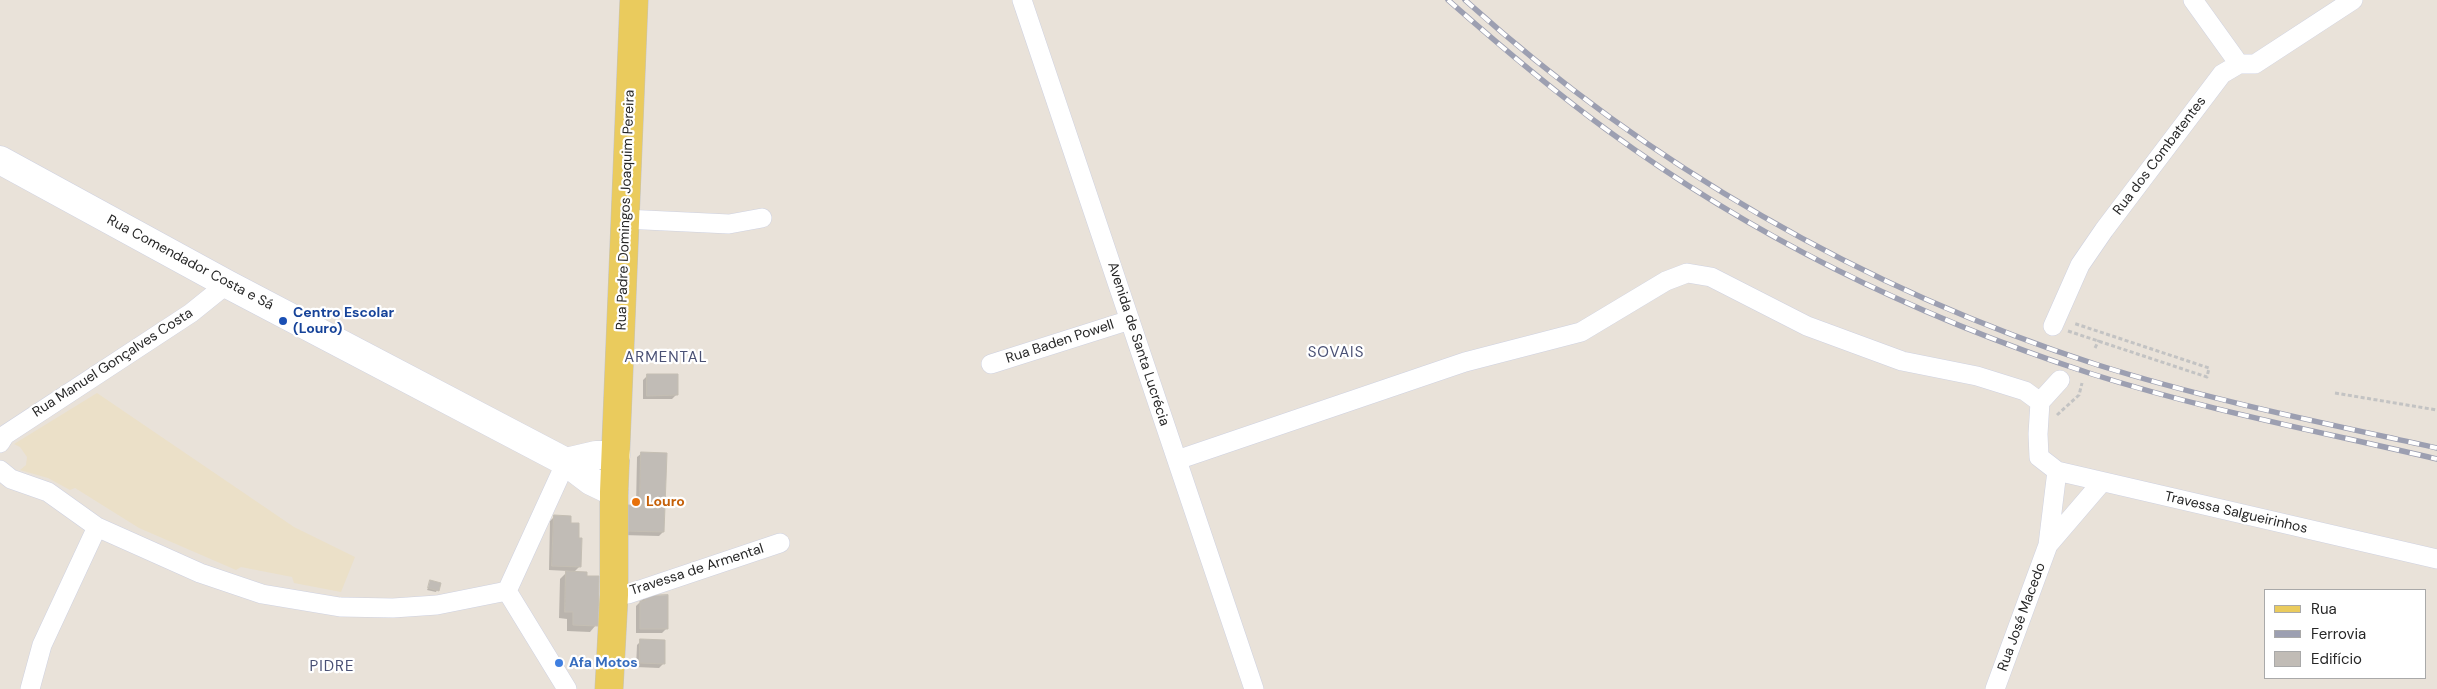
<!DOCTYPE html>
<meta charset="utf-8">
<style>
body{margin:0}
#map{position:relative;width:2437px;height:689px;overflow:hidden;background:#e9e2d9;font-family:"DM Sans",sans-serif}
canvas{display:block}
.legend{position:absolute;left:2264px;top:589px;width:162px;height:90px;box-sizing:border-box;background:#fff;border:1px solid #a9a9a9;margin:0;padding:6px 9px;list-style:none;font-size:15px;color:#272727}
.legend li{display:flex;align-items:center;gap:10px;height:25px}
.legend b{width:25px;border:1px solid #a9a9a9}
</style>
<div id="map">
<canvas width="2437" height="689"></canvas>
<ul class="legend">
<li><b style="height:6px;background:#eacb5d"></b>Rua</li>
<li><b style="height:6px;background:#9c9fb1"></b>Ferrovia</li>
<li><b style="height:14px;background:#c1bcb6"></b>Edifício</li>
</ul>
</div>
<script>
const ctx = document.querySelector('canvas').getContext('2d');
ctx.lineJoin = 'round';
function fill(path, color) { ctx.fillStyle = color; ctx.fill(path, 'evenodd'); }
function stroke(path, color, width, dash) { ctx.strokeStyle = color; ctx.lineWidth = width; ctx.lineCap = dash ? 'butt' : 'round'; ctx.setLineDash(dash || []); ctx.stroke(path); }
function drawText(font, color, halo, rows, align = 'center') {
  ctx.font = font + ' "DM Sans",sans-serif'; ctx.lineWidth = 4.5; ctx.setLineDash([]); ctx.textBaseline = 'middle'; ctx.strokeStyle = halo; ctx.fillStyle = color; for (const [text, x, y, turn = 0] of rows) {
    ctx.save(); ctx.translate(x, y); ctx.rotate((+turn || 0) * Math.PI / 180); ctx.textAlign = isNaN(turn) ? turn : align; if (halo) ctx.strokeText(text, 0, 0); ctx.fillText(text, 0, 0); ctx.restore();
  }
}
const education = new Path2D(`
 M97,393L294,527L355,557L341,592L294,583L292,577L241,567L236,570L139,528L75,488L70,490L48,478L20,470L26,465L27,457L20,447L14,444Z`);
const shadow = new Path2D(`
 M648,375L676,395L672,399H643V380Z
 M642,453L665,454L663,532L659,536L622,535L636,506L637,457Z
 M554,517L570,524L580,566L574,572L596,625L590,632L567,631V619L559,618L560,579L568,571L549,570L550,521Z
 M431,582L437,590L436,592L427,590Z
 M645,597L667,628L662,633H636V606Z
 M641,641L664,663L659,668L636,667L637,645Z`);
const building = new Path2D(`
 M647,374H678V395L647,396Z
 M641,452L667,453L665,506L640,505Z
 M627,505L665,506L664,532L626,531Z
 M554,515L571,516V523H579V538H582L581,567L552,566Z
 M566,571L587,572V576H599L598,626L573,625V612H565Z
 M430,580L441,583L439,591L428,588Z
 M668,595V629H640V601H645V596Z
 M640,639L665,640V664L640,663Z`);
const path = new Path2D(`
 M2068,331L2207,377L2209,368L2073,323
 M2095,348L2099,340
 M2335,393L2437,410
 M2057,415L2079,395L2082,383`);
const minor = new Path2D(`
 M1022,0L1254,689
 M2193,0L2239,64
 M2239,64H2255L2353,0
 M624,219L729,224L762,218
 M2053,326L2080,265L2104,230L2222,74L2239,64
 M991,364L1130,320
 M2060,380L2040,402L2038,434L2039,457L2057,471L2437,559
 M0,443L5,435L191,313L227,284
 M1177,460L1465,362L1581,332L1666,281L1687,273L1711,277L1807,326L1902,361L1977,376L2025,391L2040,402
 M0,470L11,479L48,492L97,527L200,573L262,594L340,607L393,608L437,605L507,591
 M2048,545L2102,482
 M507,591L566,462
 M507,591L567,689
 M614,595L628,594L780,543
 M30,689L42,645L97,527
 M1995,689L2048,545L2057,471`);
const secondary = new Path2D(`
 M0,160L227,284L566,462L591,481L614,492
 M566,462L596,455H616`);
const primary = new Path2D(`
 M609,689L614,595V492L634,0`);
const rail = new Path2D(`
 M1448,0C1499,45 1552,90 1607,130C1753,237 1920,318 2092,374C2205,410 2322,432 2437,459
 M1465,0C1648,165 1863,289 2098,365C2209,400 2324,423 2437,448`);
const markers = [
 [283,321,5,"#1a4fb4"],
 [636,502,5,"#e8710a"],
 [559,663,5,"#3f7fe0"]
];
const streetNames = [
 ["Rua dos Combatentes",2160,156,-53],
 ["Rua Padre Domingos Joaquim Pereira",626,210,-88],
 ["Rua Comendador Costa e Sá",190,263,28],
 ["Rua Baden Powell",1060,342,-18],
 ["Avenida de Santa Lucrécia",1138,344,72],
 ["Rua Manuel Gonçalves Costa",113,363,-33],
 ["Travessa Salgueirinhos",2236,513,13],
 ["Travessa de Armental",697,570,-18],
 ["Rua José Macedo",2022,617,-70]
];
const transitNames = [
 ["Centro Escolar",293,313],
 ["(Louro)",293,329]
];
const foodNames = [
 ["Louro",646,502]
];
const shopNames = [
 ["Afa Motos",569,663]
];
const neighbourhoodNames = [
 ["SOVAIS",1336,353],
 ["ARMENTAL",666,358],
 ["PIDRE",332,667]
];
fill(education, '#ebe0c8');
fill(shadow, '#0003');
fill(building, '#c1bcb6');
stroke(building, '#c4beb3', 1);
stroke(minor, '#ced1e0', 20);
stroke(secondary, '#ced1e0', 29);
stroke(primary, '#c3c3c3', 29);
stroke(path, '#c3c3c3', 3, [4, 2.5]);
stroke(minor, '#fff', 19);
stroke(secondary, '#fff', 28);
stroke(primary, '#eacb5d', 28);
stroke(rail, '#9c9fb1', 5.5);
stroke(rail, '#fff', 4, [11]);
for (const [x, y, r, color] of markers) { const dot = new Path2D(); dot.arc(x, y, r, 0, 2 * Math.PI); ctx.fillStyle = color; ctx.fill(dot); stroke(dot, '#fff', 2); }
drawText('14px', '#272727', '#fff', streetNames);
drawText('bold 14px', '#164399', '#fff', transitNames, 'left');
drawText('bold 14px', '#c56008', '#fff', foodNames, 'left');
drawText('bold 14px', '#366cbe', '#fff', shopNames, 'left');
ctx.letterSpacing = '1px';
drawText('15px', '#4a5175', '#fff', neighbourhoodNames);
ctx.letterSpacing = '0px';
</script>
